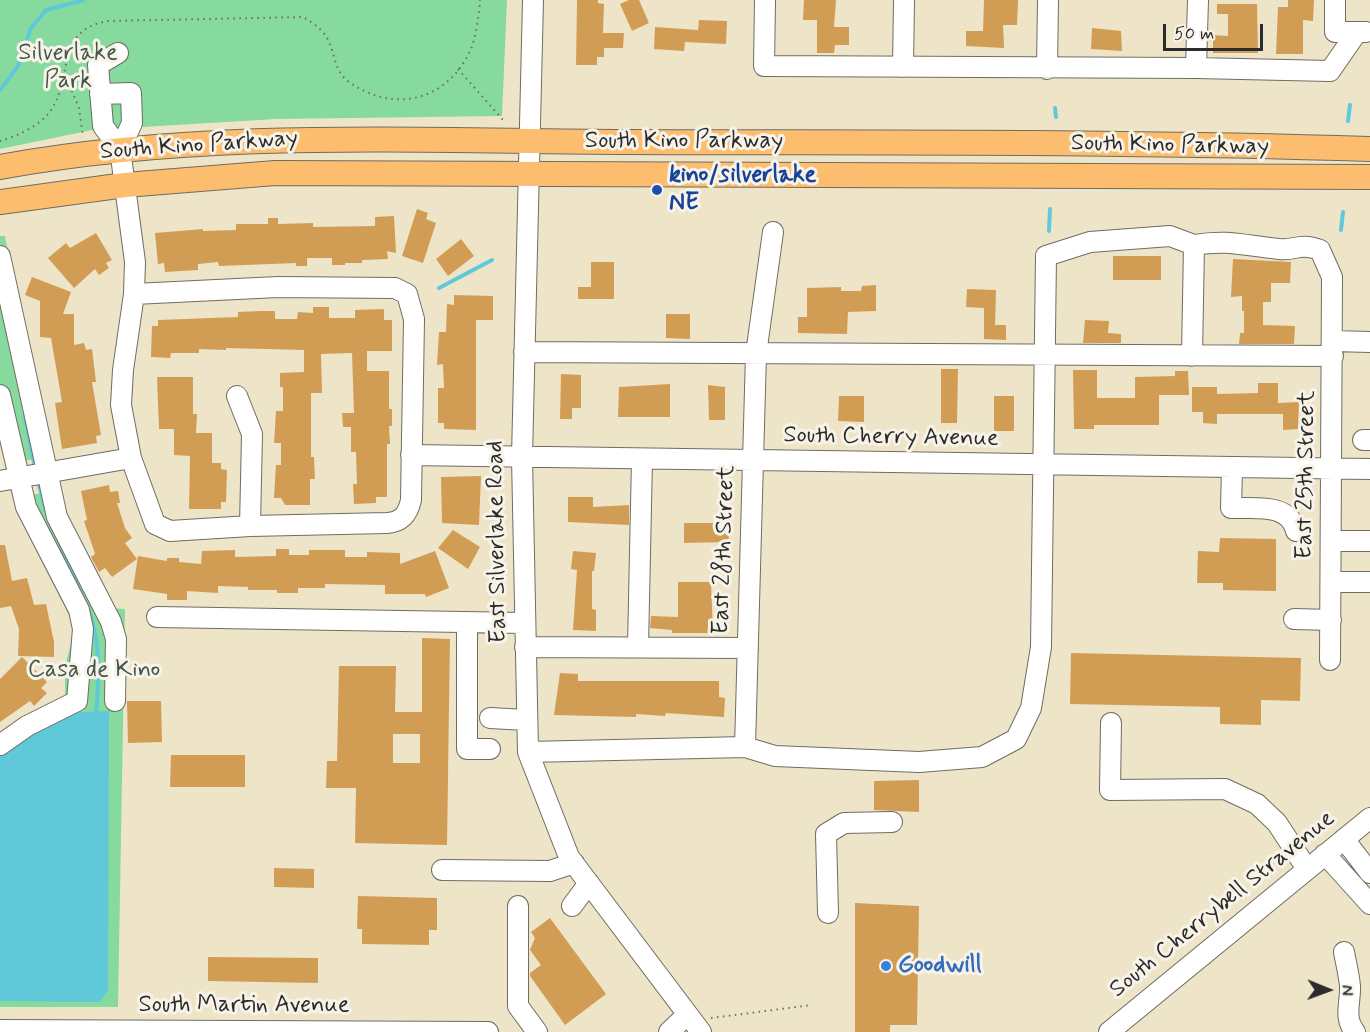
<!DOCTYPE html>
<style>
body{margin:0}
#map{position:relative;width:1370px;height:1032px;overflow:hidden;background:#eee5c8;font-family:Mynerve,sans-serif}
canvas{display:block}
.north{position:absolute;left:1298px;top:960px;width:60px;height:60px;-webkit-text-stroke:4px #f7f3e8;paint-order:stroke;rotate:91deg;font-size:16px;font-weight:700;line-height:24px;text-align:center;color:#2b2b2b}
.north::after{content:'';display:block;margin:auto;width:21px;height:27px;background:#2b2b2b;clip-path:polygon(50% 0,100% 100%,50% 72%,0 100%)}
.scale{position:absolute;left:1163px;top:24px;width:100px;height:27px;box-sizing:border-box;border:3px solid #2b2b2b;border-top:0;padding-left:8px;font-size:18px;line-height:21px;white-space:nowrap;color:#2b2b2b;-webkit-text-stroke:4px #f7f3e8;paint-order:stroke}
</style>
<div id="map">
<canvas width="1370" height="1032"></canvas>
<div class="north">N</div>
<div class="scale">50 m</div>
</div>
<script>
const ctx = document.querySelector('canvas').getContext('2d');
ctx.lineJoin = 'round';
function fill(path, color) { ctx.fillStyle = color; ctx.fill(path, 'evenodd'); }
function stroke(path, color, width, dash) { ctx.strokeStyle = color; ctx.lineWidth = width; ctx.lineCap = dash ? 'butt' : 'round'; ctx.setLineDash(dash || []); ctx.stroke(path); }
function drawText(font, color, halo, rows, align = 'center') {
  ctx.font = font + ' Mynerve,sans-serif'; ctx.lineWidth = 6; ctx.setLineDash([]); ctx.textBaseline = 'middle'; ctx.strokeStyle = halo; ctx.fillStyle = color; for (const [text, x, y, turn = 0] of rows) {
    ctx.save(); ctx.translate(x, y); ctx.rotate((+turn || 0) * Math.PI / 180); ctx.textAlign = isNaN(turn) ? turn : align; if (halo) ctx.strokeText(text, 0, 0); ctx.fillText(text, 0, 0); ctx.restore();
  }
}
const green = new Path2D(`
 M0,0H507L502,116L276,119L92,130L0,149Z
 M0,236H5L48,457L10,463L0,417Z
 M55,492L109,608L125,609L118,1007H0V753L65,702V667L75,627L22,523L16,496Z`);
const water = new Path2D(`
 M109,711L108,990L100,1002L0,1001V755L66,713Z`);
const stream = new Path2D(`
 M0,90L18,66L31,28L46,10L84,0
 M1055,108L1056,117
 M1348,121L1350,105
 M1341,230L1343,212
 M1049,231L1050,209
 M439,288L492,260
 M25,417L34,463
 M39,485L46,511
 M60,543L81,594
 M88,609C101,641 99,680 96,714`);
const building = new Path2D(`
 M577,0H598V3L604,4L603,33H624L623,48H604V57H597V65H576Z
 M629,0H639L649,23L632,31L620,4Z
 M804,0H836L834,27H849V45H835L834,53H817V20H803Z
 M984,0H1018L1017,25H1003L1004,48L966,46V31H983Z
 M1288,0H1314L1313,21L1303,20V54H1276L1278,7H1288Z
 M1217,4H1257L1258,53H1213V35L1228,36V14H1217Z
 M699,20L727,21L726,44L685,42L684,51L654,49L655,27L698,30Z
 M1092,28L1121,31L1122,51L1091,49Z
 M417,209L428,213L426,219L436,223L423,263L402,256Z
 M394,216L396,253L387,251L388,259L362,260V263H345V265H332V258H307V266H296V263L219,266L218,262L198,264V270L165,272L164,263L158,264L155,233L203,229V231L236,230V224H268V218H278V224L313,223V227L375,226V217Z
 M96,233L112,260L106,263L109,268L99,275L95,269L74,288L48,258L66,243L70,248Z
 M461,239L474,256L448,276L436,259Z
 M1113,256H1161V280H1113Z
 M1233,259L1291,262L1290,283H1271V302H1263V325L1295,326L1294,344H1239L1240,333H1244V311H1242V296L1231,297Z
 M591,262H614V299H578V287H591Z
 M32,277L71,292L63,314H74V345L84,343L86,350L92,349L96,382H92L101,435L96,436L97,443L62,449L55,403L62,402L51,338L40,337V301L25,295Z
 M876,285V311L848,312L847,334L798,333V317H807V288L841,287V291H861L862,286Z
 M967,289L996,290L995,325H1006V340L984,339V308L966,307Z
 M454,295L493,296V320H476V430L444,429V423H438V388H444L443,364L437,365L439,332H446L447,304L454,305Z
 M313,307H329V318H355V310L384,309V320H392V351H367V371H389V409H392V426H389L390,444H387V497H376V503L354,504L353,484H357L356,452H351V427H343L342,413H354L352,353L321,354L322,393H311V457H314L315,479H310V505H285L281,498H274L276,465H281V443H274L276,411H283V387H280V373L304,372V350L226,348V350L199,349V353H171L170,358L151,357L152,326H158V320L238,317V312L261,311H275V319H297L298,312L313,313Z
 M666,314H690V339L666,338Z
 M1085,320L1109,321L1108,333L1121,334V343H1083Z
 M941,369H958L957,423H941Z
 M1073,370H1097V398H1135V377L1175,376V371H1188L1189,395H1159V425H1094V429H1074Z
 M561,374L581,375V408H572V419H560Z
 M157,377H193V414H197L196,433H212V463H221V469L227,470L226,502H221V509H189L190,456L174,455V429H159Z
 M1258,383H1278V403L1299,402L1298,429L1283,430V414H1217V424L1203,423V412H1192V387H1217V394L1258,393Z
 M670,384V417H618L619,387Z
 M708,385L725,387V420H709Z
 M839,396H864V422L838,421Z
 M994,396H1014V431H994Z
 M481,476L479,525L442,523L441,477Z
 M109,485L110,492L118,491L120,503H117L125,528L132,538L125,543L137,559L112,577L105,568L99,572L91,557L95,554L84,521L87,520L81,491Z
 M568,497H593V507L629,505V525L568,522Z
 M684,523H717V531L728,530L729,542L684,543Z
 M453,530L480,547L468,569L438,548Z
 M1220,538L1276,539V591L1223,590V583H1197L1198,551L1219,552Z
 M0,545H5L12,581L27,578L34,605L46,604L54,642V657L18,656L19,629L11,606L0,608Z
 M276,549H289V555H309V550H345V557H367V552L400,553V564L435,551L449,588L426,597L425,594H385V585L325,584V588H298V593H277V590H248V587L218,586V593L187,591V600H167V594L133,589L138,556L167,561V558H179V562L201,564L202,551L235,550V557L276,556Z
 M573,551L596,553L594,571H592V609L596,610V631L573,630L577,570L571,569Z
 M678,582H711L713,633H672V630L650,628L651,616L678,617Z
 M422,638L450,639L447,845L355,843L356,788H326L327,761H337L339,666H396L395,712H422ZM393,734H420V763H393Z
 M1071,653L1301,658L1300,701L1261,700V725L1220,724V707L1070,704Z
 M22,657L47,682L41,688L47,693L34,706L30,701L0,722V679Z
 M560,673L578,674V681H719V697L725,698L724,717L666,713L665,716L636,714V717L554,715Z
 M127,701H161L162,742L128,743Z
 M171,755H245V787H170Z
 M919,780V812L874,810V781Z
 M274,868L314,869V888L274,887Z
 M358,896L437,898V930H429V945L362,944V929H357Z
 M855,903L919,906L917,1025H890V1032H855Z
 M550,918L606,994L565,1025L530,976V973L541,965L530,950L535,938L531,932Z
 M208,957L318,958V983L208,981Z`);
const path = new Path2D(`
 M458,69L503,120
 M65,74L79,108L83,137
 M0,141C18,136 44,124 53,107C73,72 56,30 108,21L303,17C312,22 322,29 327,38C336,54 333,70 349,82C394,114 448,101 471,49C476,36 479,15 480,0
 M711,1018L812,1005`);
const minor = new Path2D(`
 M533,0L522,457L528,752L569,857L701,1032
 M765,0L764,66L1196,68L1330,71L1357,32
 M1335,0V32H1366
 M903,67L904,0
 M1196,68L1198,0
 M1047,69L1048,0
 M100,94L131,93L132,123L120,149L103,126L98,65L118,53
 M120,149L135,262L134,293V294L123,370L121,405L131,458L155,524L170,531L250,526L387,523C402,522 408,514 411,500L414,319L407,294L395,288L278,287L134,294
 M1194,245C1229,239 1245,246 1279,249C1297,251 1298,242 1320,250L1332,277L1330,660
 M0,256L57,517L111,622L116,639L115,701
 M1333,341L1370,342
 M524,352L1333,356
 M0,395L26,507L79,610L83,629L77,701L27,726L0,745
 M237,396L252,434L250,526
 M1363,440H1370
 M411,455L1370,469
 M1232,468L1231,508C1254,509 1289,502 1296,531
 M0,481L131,458
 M1331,541H1370
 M1331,582H1370
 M157,617L524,623
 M1294,619L1331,620
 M467,622V749H490
 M525,647L748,648
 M638,647L642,459
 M490,718L526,720
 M1111,723L1110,790L1225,789L1257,804L1277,823L1307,869
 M745,747L756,354L773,232
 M528,752L745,747L775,756L919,762L982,757L1016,739L1031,708L1041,647L1046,256L1090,242L1170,236L1194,245L1192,356
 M1344,839L1370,873
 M1325,854L1370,904
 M442,870L550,871L574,863
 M518,906V1006L537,1032
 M572,906L589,883
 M828,913L826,834L844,823L892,822
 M1344,952C1346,963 1349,975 1350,986C1351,1002 1343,1018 1355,1032
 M0,1030L488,1032
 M669,1032L687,1015
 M1109,1032L1370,818`);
const major = new Path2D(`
 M0,167C207,129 416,141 626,142C874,143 1122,141 1370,149
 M0,202L125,185L275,173L1370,177`);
const markers = [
 [657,190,6,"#1a4fb4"],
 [886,966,6,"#3f7fe0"]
];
const parkNames = [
 ["Silverlake",68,54],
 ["Park",68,82],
 ["Casa de Kino",94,671]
];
const streetNames = [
 ["South Kino Parkway",684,142],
 ["South Kino Parkway",199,146,-4],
 ["South Kino Parkway",1170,146,1],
 ["South Cherry Avenue",891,438,1],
 ["East 25th Street",1307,475,-89],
 ["East Silverlake Road",498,542,-91],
 ["East 28th Street",725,550,-88],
 ["South Cherrybell Stravenue",1223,905,-39],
 ["South Martin Avenue",244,1006]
];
const transitNames = [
 ["kino/silverlake",669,176],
 ["NE",669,204]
];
const shopNames = [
 ["Goodwill",898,966]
];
fill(green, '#86da9d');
fill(water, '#5fc9da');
stroke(stream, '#5fc9da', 4);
fill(building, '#d19d55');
stroke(minor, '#6f6c62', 22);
stroke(major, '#6f6c62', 26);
stroke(path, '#6f6c62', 2, [1.5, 4.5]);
stroke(minor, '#fff', 20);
stroke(major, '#fcbd6f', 24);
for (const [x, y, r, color] of markers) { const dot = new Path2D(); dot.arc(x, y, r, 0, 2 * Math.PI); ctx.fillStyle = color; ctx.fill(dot); stroke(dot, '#f7f3e8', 2); }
drawText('24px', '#425748', '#f7f3e8', parkNames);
drawText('24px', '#2b2b2b', '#f7f3e8', streetNames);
drawText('bold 24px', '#164399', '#f7f3e8', transitNames, 'left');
drawText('bold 24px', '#366cbe', '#f7f3e8', shopNames, 'left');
</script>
